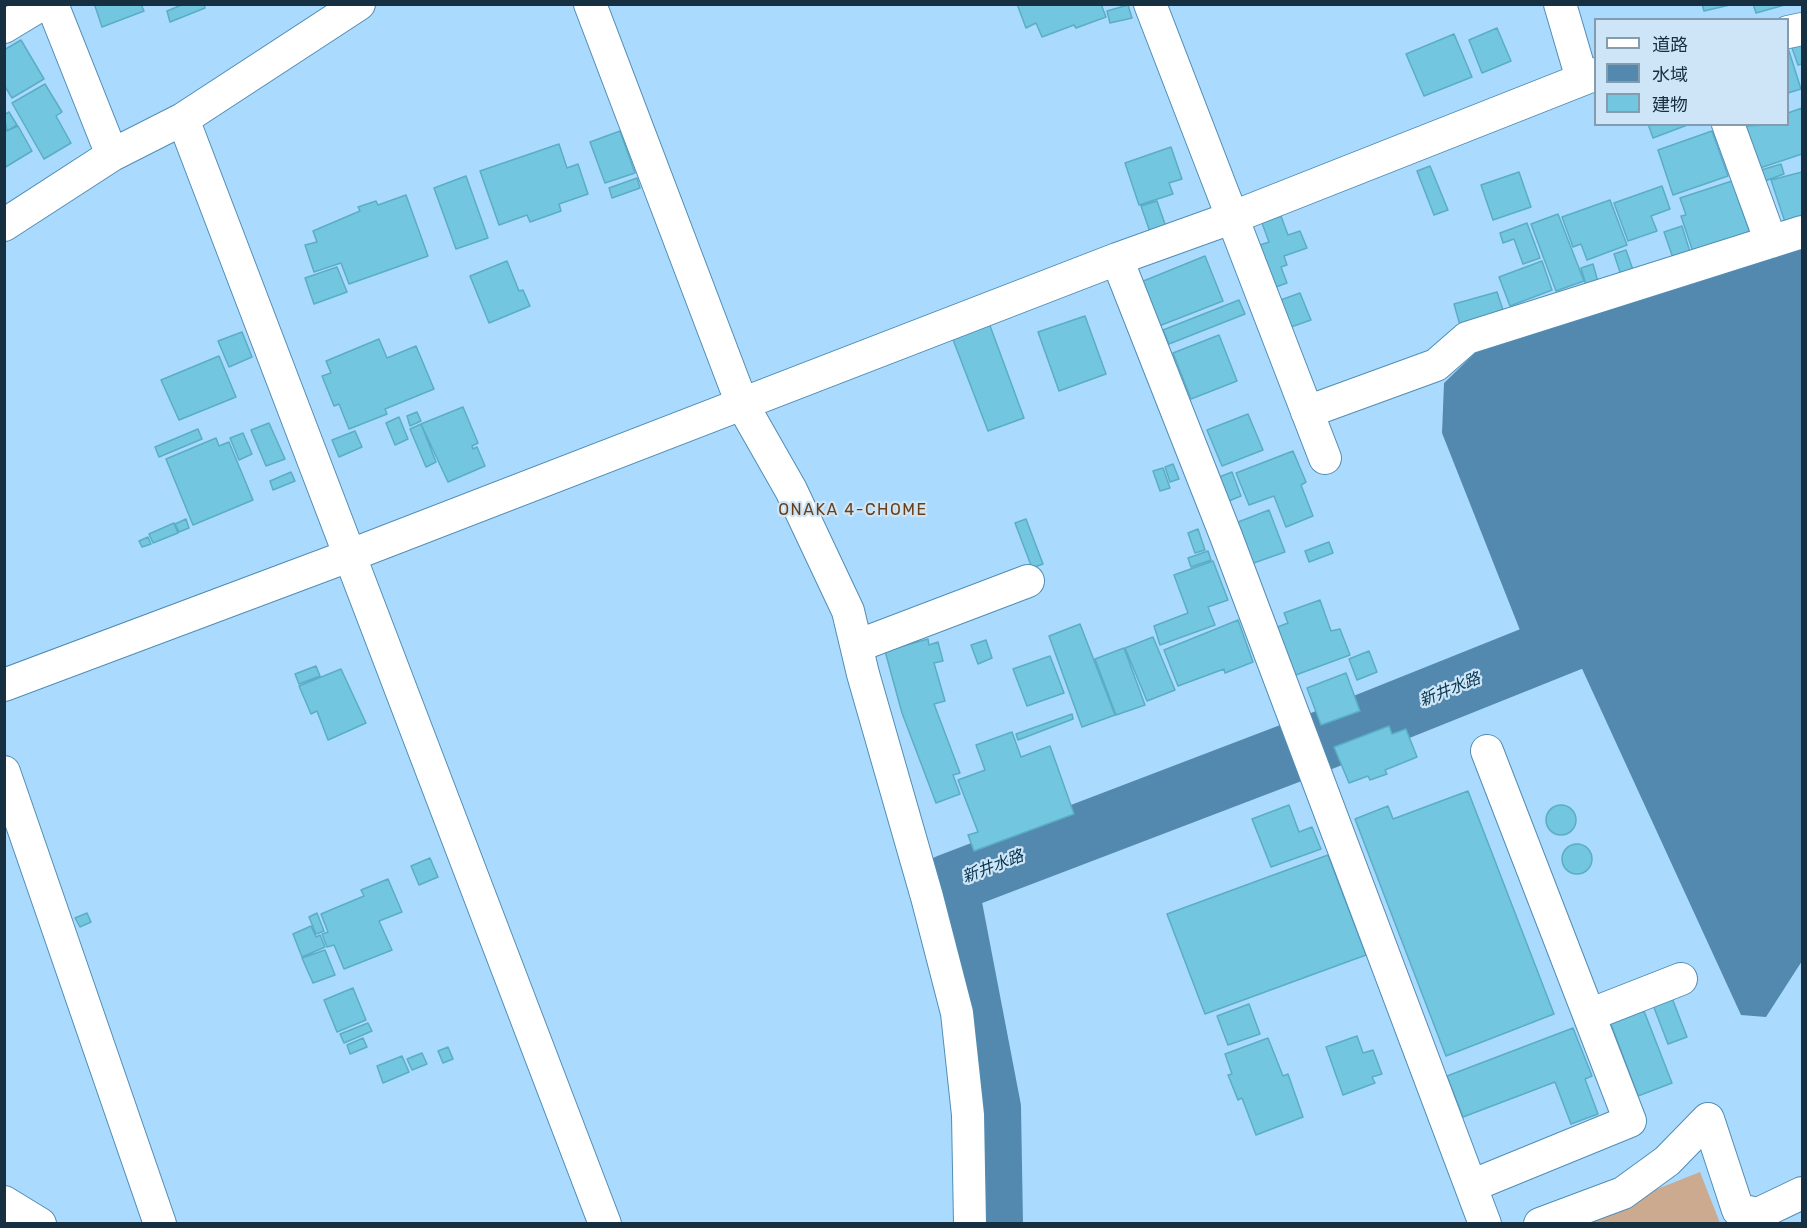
<!DOCTYPE html>
<meta charset="utf-8">
<style>
body{margin:0}
#map{position:relative;width:1807px;height:1228px;overflow:hidden;background:#aadbfe;font-family:Rubik,"Noto Sans JP",sans-serif}
canvas{display:block}
.frame{position:absolute;inset:0;border:6px solid #163041;pointer-events:none}
.legend{position:absolute;left:1594px;top:18px;width:195px;height:108px;box-sizing:border-box;background:#cde5f6;border:2px solid #849dae;margin:0;padding:8px 10px;list-style:none;font-size:18px;color:#163041}
.legend li{display:flex;align-items:center;gap:12px;height:30px}
.legend b{width:30px;border:2px solid #849dae}
</style>
<div id="map">
<canvas width="1807" height="1228"></canvas>
<div class="frame"></div>
<ul class="legend">
<li><b style="height:8px;background:#fff"></b>道路</li>
<li><b style="height:16px;background:#5389ae"></b>水域</li>
<li><b style="height:16px;background:#73c6df"></b>建物</li>
</ul>
</div>
<script>
const ctx = document.querySelector('canvas').getContext('2d');
ctx.lineJoin = 'round';
function fill(path, color) { ctx.fillStyle = color; ctx.fill(path, 'evenodd'); }
function stroke(path, color, width, dash) { ctx.strokeStyle = color; ctx.lineWidth = width; ctx.lineCap = dash ? 'butt' : 'round'; ctx.setLineDash(dash || []); ctx.stroke(path); }
function drawText(font, color, halo, rows, align = 'center') {
  ctx.font = font + ' Rubik,"Noto Sans JP",sans-serif'; ctx.lineWidth = 4.5; ctx.setLineDash([]); ctx.textBaseline = 'middle'; ctx.strokeStyle = halo; ctx.fillStyle = color; for (const [text, x, y, turn = 0] of rows) {
    ctx.save(); ctx.translate(x, y); ctx.rotate((+turn || 0) * Math.PI / 180); ctx.textAlign = isNaN(turn) ? turn : align; if (halo) ctx.strokeText(text, 0, 0); ctx.fillText(text, 0, 0); ctx.restore();
  }
}
const green = new Path2D(`
 M1700,1172L1720,1223L1569,1224Z`);
const water = new Path2D(`
 M1802,247V961L1766,1017L1741,1015L1567,636L1529,653L1442,433L1444,383L1476,352Z`);
const river = new Path2D(`
 M1319,742L1581,637
 M993,1224L991,1108L948,884L1291,753`);
const building = new Path2D(`
 M98,4H141L144,11L102,27L95,6Z
 M184,4H204L205,8L170,22L167,11Z
 M1017,4H1101L1106,17L1076,28L1074,25L1042,37L1036,23L1026,28Z
 M1702,4H1734L1704,11Z
 M1753,4H1788L1756,13Z
 M1128,5L1132,18L1110,23L1107,11Z
 M1497,28L1511,61L1482,73L1469,40Z
 M1454,34L1472,77L1424,96L1406,54Z
 M21,40L44,79L12,98L4,85V50Z
 M1802,41V64L1798,65L1791,45Z
 M1788,48L1801,89L1788,93Z
 M45,84L62,112L56,116L71,143L44,159L12,103Z
 M1802,108V154L1760,168L1746,126L1788,124V113Z
 M9,112L17,125L7,131L4,115Z
 M1648,124H1690L1653,138Z
 M18,126L32,151L4,168V132Z
 M620,131L635,173L605,183L590,142Z
 M1712,131L1728,176L1673,195L1658,150Z
 M559,144L567,168L578,164L588,194L559,204L561,211L530,222L527,215L499,225L480,171Z
 M1171,147L1182,179L1169,183L1173,194L1139,205L1125,163Z
 M1781,164L1784,174L1762,182L1758,171Z
 M1430,166L1448,210L1434,215L1417,171Z
 M1519,172L1531,207L1493,220L1481,185Z
 M1802,172V217L1785,222L1771,180Z
 M466,176L488,238L456,249L434,188Z
 M637,178L640,188L612,198L609,188Z
 M1732,181L1750,233L1693,252L1681,216L1686,215L1680,198Z
 M1662,186L1670,209L1651,216L1657,231L1628,241L1614,203Z
 M406,195L428,256L349,284L341,263L314,272L305,245L317,242L313,231L360,211L358,207L376,201L378,205Z
 M1610,200L1627,245L1587,260L1581,244L1573,247L1562,217Z
 M1157,201L1166,227L1150,232L1141,206Z
 M1558,214L1584,281L1556,291L1531,224Z
 M1281,216L1288,235L1300,231L1307,248L1284,256L1287,265L1281,267L1287,283L1273,288L1257,246L1269,242L1262,223Z
 M1527,223L1540,258L1523,264L1514,239L1503,243L1500,233Z
 M1682,226L1690,252L1673,258L1664,232Z
 M1626,250L1633,270L1621,275L1614,254Z
 M1205,256L1223,301L1159,326L1141,282Z
 M507,261L519,291L523,290L530,306L489,323L470,276Z
 M1542,261L1552,290L1510,306L1499,277Z
 M1593,264L1598,282L1586,285L1581,268Z
 M337,267L347,292L314,304L305,278Z
 M1497,292L1504,313L1460,325L1454,304Z
 M1300,293L1311,320L1288,328L1278,301Z
 M1239,300L1245,314L1169,344L1163,330Z
 M1085,316L1106,374L1059,391L1038,332Z
 M989,323L1024,418L988,431L952,337Z
 M242,332L252,357L229,367L218,341Z
 M1219,335L1237,381L1191,399L1173,353Z
 M379,339L387,358L416,346L434,389L385,409L387,414L349,429L339,404L334,406L322,376L331,373L326,361Z
 M219,356L236,397L179,420L161,380Z
 M463,407L478,443L472,446L473,449L477,447L485,466L448,482L421,424Z
 M417,412L421,421L410,426L407,416Z
 M1248,414L1263,450L1222,466L1207,430Z
 M399,417L408,439L395,445L386,423Z
 M269,423L285,459L266,466L251,430Z
 M421,424L436,462L426,467L410,429Z
 M198,429L202,439L159,457L155,447Z
 M355,431L362,447L339,457L332,440Z
 M243,433L252,454L239,460L230,438Z
 M216,438L219,446L229,442L253,500L193,525L166,459Z
 M1293,451L1306,482L1301,485L1313,516L1286,527L1274,496L1249,505L1236,473Z
 M1173,464L1179,479L1170,482L1165,467Z
 M1163,468L1170,488L1160,491L1153,471Z
 M291,472L295,481L273,490L270,481Z
 M1232,472L1241,496L1224,503L1214,479Z
 M1269,510L1285,552L1248,565L1233,524Z
 M186,519L189,528L179,532L175,524Z
 M1026,519L1043,564L1032,568L1015,523Z
 M174,523L178,533L153,543L149,534Z
 M1198,529L1205,550L1195,553L1188,533Z
 M148,537L151,544L142,547L139,541Z
 M1329,542L1333,553L1309,562L1305,551Z
 M1208,551L1211,560L1191,567L1188,558Z
 M1213,561L1228,600L1208,607L1215,625L1160,645L1154,626L1188,613L1174,575Z
 M1320,600L1331,631L1340,629L1350,655L1293,676L1275,628L1288,623L1284,613Z
 M1238,620L1253,662L1225,673L1224,669L1178,686L1164,650Z
 M1080,624L1115,715L1082,727L1049,636Z
 M1153,637L1175,690L1147,701L1125,648Z
 M928,639L929,645L938,642L943,661L934,663L945,701L934,704L960,773L953,775L960,794L936,803L902,713L885,651Z
 M986,640L992,658L978,664L971,645Z
 M1124,648L1145,705L1116,715L1095,659Z
 M1369,651L1377,672L1357,680L1349,659Z
 M1050,656L1064,693L1027,706L1013,669Z
 M316,666L320,676L299,684L295,674Z
 M341,669L366,723L328,740L317,711L311,714L299,686Z
 M1346,673L1360,711L1321,725L1307,688Z
 M1072,714L1073,719L1018,740L1016,734Z
 M1389,726L1392,734L1406,729L1417,757L1385,770L1387,774L1370,780L1368,776L1349,783L1334,747Z
 M1012,732L1021,757L1050,746L1074,814L974,851L968,835L978,832L958,780L985,770L976,745Z
 M1468,791L1554,1014L1446,1056L1355,819L1388,806L1393,819Z
 M1546 820a15 15 0 1 1 30 0a15 15 0 1 1-30 0Z
 M1289,805L1299,832L1312,827L1321,849L1271,867L1252,819Z
 M1562 859a15 15 0 1 1 30 0a15 15 0 1 1-30 0Z
 M1328,855L1366,955L1205,1014L1167,914Z
 M430,858L438,877L419,885L411,866Z
 M388,879L402,912L379,921L392,950L344,969L334,945L327,947L322,934L328,932L321,914L364,896L361,890Z
 M87,913L91,922L80,927L75,918Z
 M317,913L324,931L316,934L309,917Z
 M311,926L316,937L320,935L325,947L302,957L293,934Z
 M325,950L335,975L313,983L302,958Z
 M353,988L366,1020L337,1032L324,1000Z
 M1672,998L1687,1037L1668,1044L1653,1005Z
 M1249,1004L1260,1034L1228,1045L1217,1016Z
 M1644,1011L1672,1083L1638,1096L1611,1024Z
 M368,1023L372,1031L344,1043L340,1034Z
 M1573,1028L1592,1076L1585,1079L1598,1114L1571,1124L1555,1082L1463,1117L1447,1076Z
 M1357,1036L1363,1053L1373,1050L1382,1074L1372,1077L1375,1083L1343,1095L1326,1047Z
 M363,1038L367,1047L350,1054L347,1045Z
 M1268,1038L1283,1076L1288,1074L1303,1117L1256,1135L1242,1098L1238,1100L1228,1075L1232,1074L1225,1054Z
 M448,1047L453,1059L443,1063L438,1051Z
 M422,1053L427,1064L412,1070L407,1059Z
 M402,1056L409,1072L383,1083L377,1066Z`);
const minor = new Path2D(`
 M52,4L112,155
 M590,4L742,404L791,490L848,611L863,674L927,897L957,1013L968,1115L970,1224
 M1150,4L1325,458
 M1560,4L1582,79
 M4,27L42,4
 M1788,32L1802,29
 M183,119L605,1224
 M1728,124L1771,242
 M4,225L112,155L183,119L359,4
 M1117,259L1226,536L1485,1224
 M1307,412L1436,365L1467,338L1802,232
 M857,646L1028,581
 M4,685L351,555L1117,259L1231,218L1596,74
 M4,772L160,1224
 M1589,1015L1681,979
 M1471,1186L1630,1121L1487,751
 M4,1202L40,1224
 M1540,1224L1623,1193L1667,1161L1708,1119L1738,1210L1758,1214L1802,1193`);
const neighbourhoodNames = [
 ["ONAKA 4-CHOME",853,510]
];
const waterNames = [
 ["新井水路",1450,690,-22],
 ["新井水路",993,867,-21]
];
fill(green, '#cbaa90');
fill(water, '#5389ae');
stroke(river, '#5389ae', 60);
fill(building, '#73c6df');
stroke(building, '#5aadc5', 1.5);
stroke(minor, '#518db5', 34);
stroke(minor, '#fff', 32);
ctx.letterSpacing = '1.5px';
drawText('16px', '#6a3f18', '#cde5f6', neighbourhoodNames);
ctx.letterSpacing = '0px';
drawText('italic 16px', '#03324c', '#cde5f6', waterNames);
</script>
